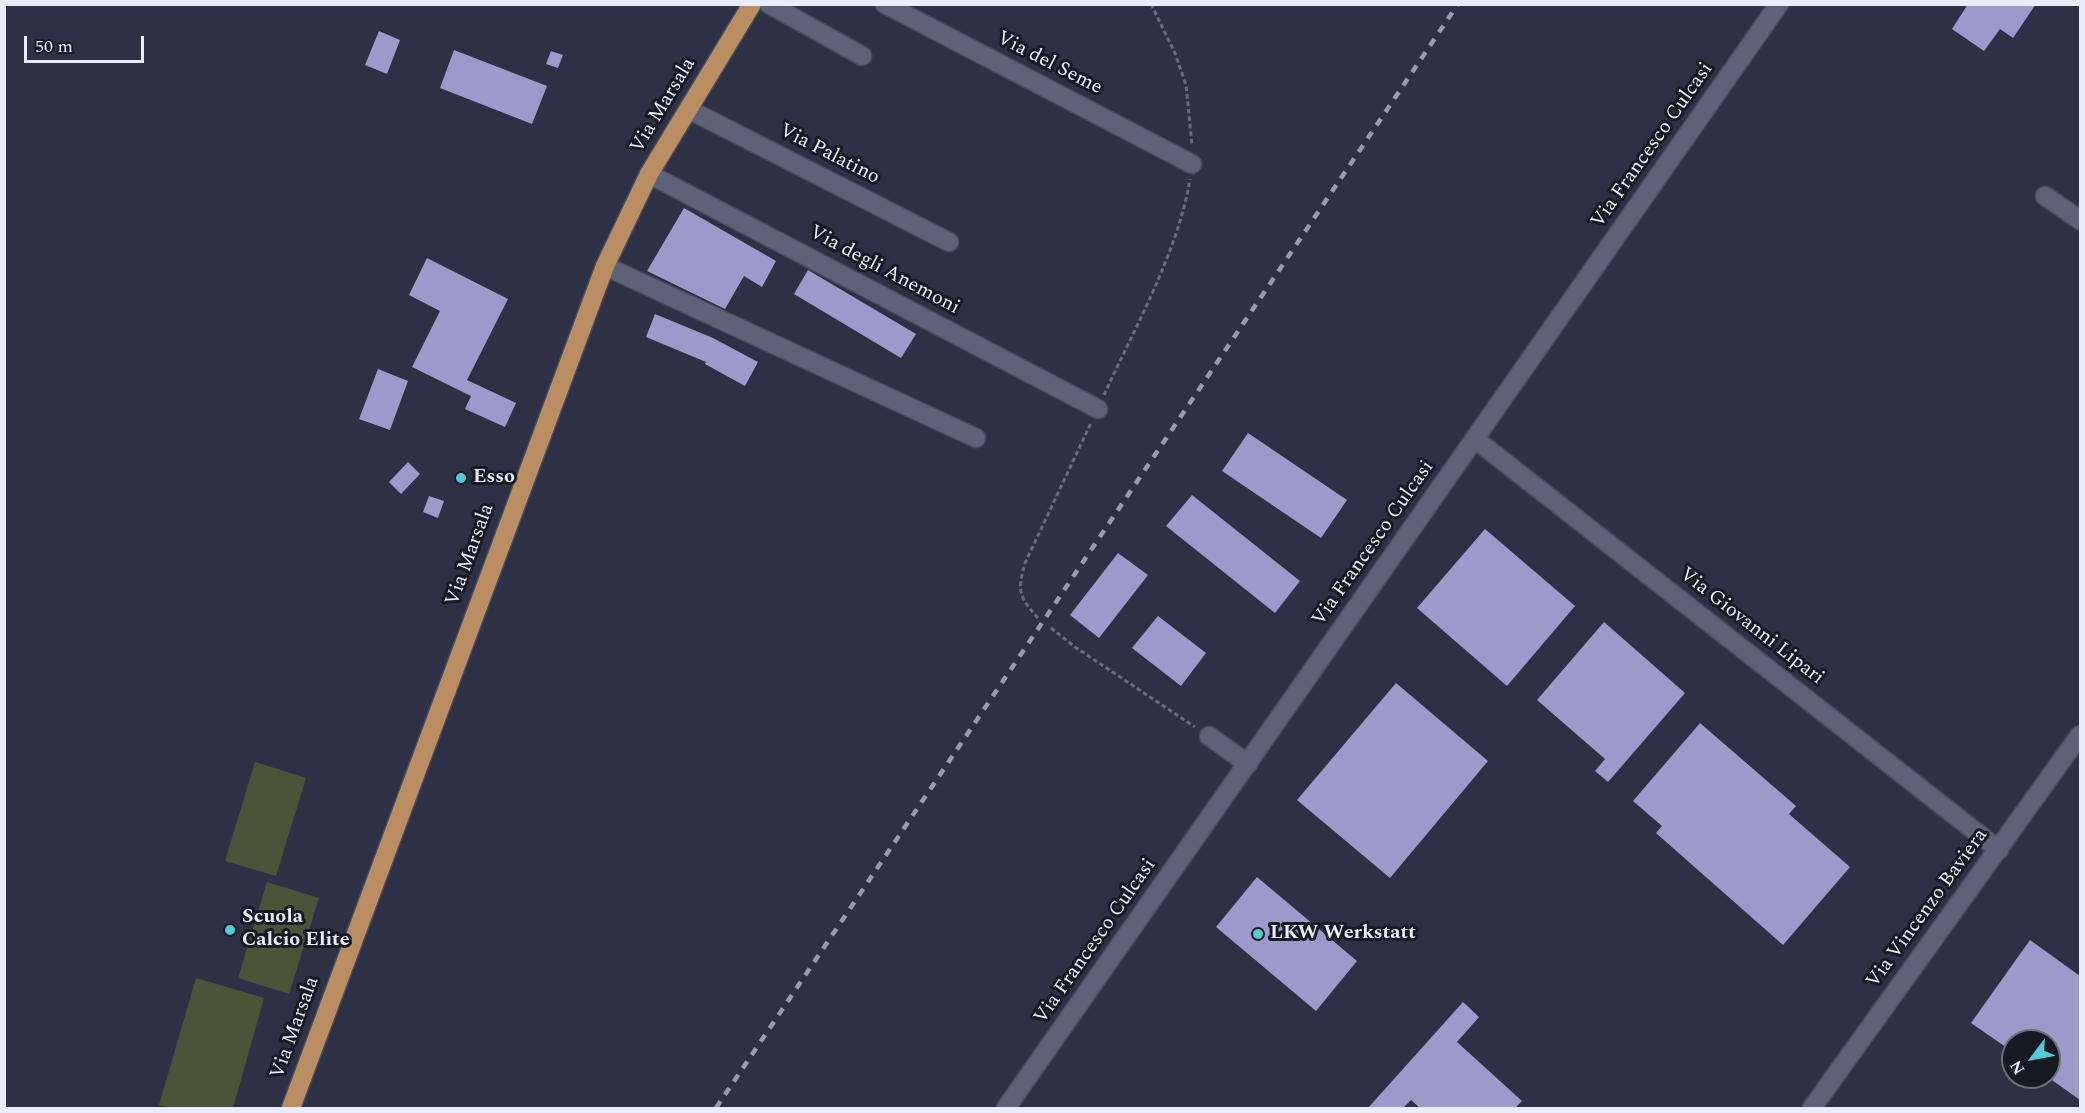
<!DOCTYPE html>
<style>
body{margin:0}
#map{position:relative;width:2085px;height:1113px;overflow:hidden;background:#2e3146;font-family:Spectral,serif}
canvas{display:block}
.frame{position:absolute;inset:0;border:6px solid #e9ecf9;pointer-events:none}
.north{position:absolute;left:2001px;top:1029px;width:60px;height:60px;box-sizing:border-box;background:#181a23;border:2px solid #6c6e79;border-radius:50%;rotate:238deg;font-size:16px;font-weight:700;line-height:24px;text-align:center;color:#e9ecf9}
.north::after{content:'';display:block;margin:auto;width:21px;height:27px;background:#52cbd7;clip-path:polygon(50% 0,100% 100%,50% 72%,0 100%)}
.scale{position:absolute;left:24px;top:36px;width:120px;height:27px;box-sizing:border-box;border:3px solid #e9ecf9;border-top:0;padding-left:8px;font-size:18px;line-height:21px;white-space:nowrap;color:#e9ecf9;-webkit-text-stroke:4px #181a23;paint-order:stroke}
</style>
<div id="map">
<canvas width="2085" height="1113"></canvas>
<div class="frame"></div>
<div class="north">N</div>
<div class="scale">50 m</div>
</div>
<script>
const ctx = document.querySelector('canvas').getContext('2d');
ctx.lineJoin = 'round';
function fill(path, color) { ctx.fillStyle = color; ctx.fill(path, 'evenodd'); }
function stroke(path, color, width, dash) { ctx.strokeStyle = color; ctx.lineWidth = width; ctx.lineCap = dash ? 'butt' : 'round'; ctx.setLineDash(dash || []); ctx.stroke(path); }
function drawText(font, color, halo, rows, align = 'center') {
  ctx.font = font + ' Spectral,serif'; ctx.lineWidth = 6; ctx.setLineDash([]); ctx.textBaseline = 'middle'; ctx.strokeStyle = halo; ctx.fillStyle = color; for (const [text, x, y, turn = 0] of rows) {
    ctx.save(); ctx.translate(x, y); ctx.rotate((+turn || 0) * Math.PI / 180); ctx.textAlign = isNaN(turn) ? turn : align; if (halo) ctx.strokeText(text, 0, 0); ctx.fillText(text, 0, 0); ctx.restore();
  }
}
const green = new Path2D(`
 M255,762L306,778L276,876L225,861Z
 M267,882L319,898L289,994L238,978Z
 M196,978L264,998L233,1108H172L159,1105Z`);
const building = new Path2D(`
 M1968,4H2036L2013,38L2000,29L1984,51L1952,29Z
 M379,31L400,40L387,74L365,65Z
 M454,50L547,86L532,124L440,88Z
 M551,51L563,55L558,68L546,64Z
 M684,208L776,261L762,287L744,276L725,309L647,271Z
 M427,258L508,299L467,380L516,403L505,427L465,409L471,396L412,367L440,311L409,295Z
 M808,270L916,334L901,358L794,294Z
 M655,314L713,338L758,362L745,386L705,364L706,362L646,337Z
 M378,369L408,381L390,430L359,419Z
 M1248,433L1347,500L1321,538L1222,471Z
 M408,462L420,474L401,494L389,482Z
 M1192,495L1300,581L1275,613L1166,526Z
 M429,496L444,501L438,518L423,512Z
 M1485,529L1575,606L1507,686L1417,608Z
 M1118,553L1148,575L1099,638L1070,615Z
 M1158,616L1206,653L1181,686L1132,648Z
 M1604,622L1685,693L1608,782L1595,771L1605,759L1537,700Z
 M1396,683L1488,761L1390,878L1297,800Z
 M1700,723L1796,806L1789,814L1850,867L1783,945L1656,833L1662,826L1633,801Z
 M1257,877L1357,961L1316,1011L1216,927Z
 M2030,940L2080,976V1100L2049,1078V1041H2013V1052L1971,1023Z
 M1463,1002L1479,1017L1457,1042L1522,1101L1515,1108H1420L1411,1100L1403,1108H1368Z`);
const path = new Path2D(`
 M1151,4L1175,53L1186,85L1192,145
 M1104,395C1135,327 1178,252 1190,179
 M1038,618C1019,597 1017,591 1025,563L1091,423
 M1051,628L1075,647L1195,727`);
const minor = new Path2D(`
 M769,4L862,56
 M885,4L1192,164
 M688,109L949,242
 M649,174L1098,409
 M2045,196L2080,220
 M605,266L976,438
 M1475,439L1999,850
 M1209,736L1248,764
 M1006,1108L1779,4
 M1812,1108L2080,735`);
const major = new Path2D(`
 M291,1108L605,266L649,174L752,4`);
const rail = new Path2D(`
 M716,1108L1458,4`);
const markers = [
 [461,478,6,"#52cbd7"],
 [230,930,6,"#52cbd7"],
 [1258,934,6,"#52cbd7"]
];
const streetNames = [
 ["Via del Seme",1049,64,27],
 ["Via Marsala",664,106,-59],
 ["Via Francesco Culcasi",1653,146,-55],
 ["Via Palatino",829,155,27],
 ["Via degli Anemoni",884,271,28],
 ["Via Francesco Culcasi",1374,544,-55],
 ["Via Marsala",471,555,-70],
 ["Via Giovanni Lipari",1751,627,38],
 ["Via Vincenzo Baviera",1928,909,-54],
 ["Via Francesco Culcasi",1096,942,-55],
 ["Via Marsala",296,1028,-70]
];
const poiNames = [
 ["Esso",473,478],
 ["Scuola",242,918],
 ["Calcio Elite",242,941],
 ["LKW Werkstatt",1270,934]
];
fill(green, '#495538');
fill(building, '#9d99ca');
stroke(minor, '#494c5d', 21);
stroke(major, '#494c5d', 21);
stroke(path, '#6a6d80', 3, [4.5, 3]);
stroke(minor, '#5e6279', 18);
stroke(major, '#bb8d62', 18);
stroke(rail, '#989bab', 4.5, [8, 8]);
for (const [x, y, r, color] of markers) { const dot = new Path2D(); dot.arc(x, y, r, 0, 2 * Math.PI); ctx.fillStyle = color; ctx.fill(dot); stroke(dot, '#181a23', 2); }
drawText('20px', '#e9ecf9', '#181a23', streetNames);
drawText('bold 20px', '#e9ecf9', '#181a23', poiNames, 'left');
</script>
